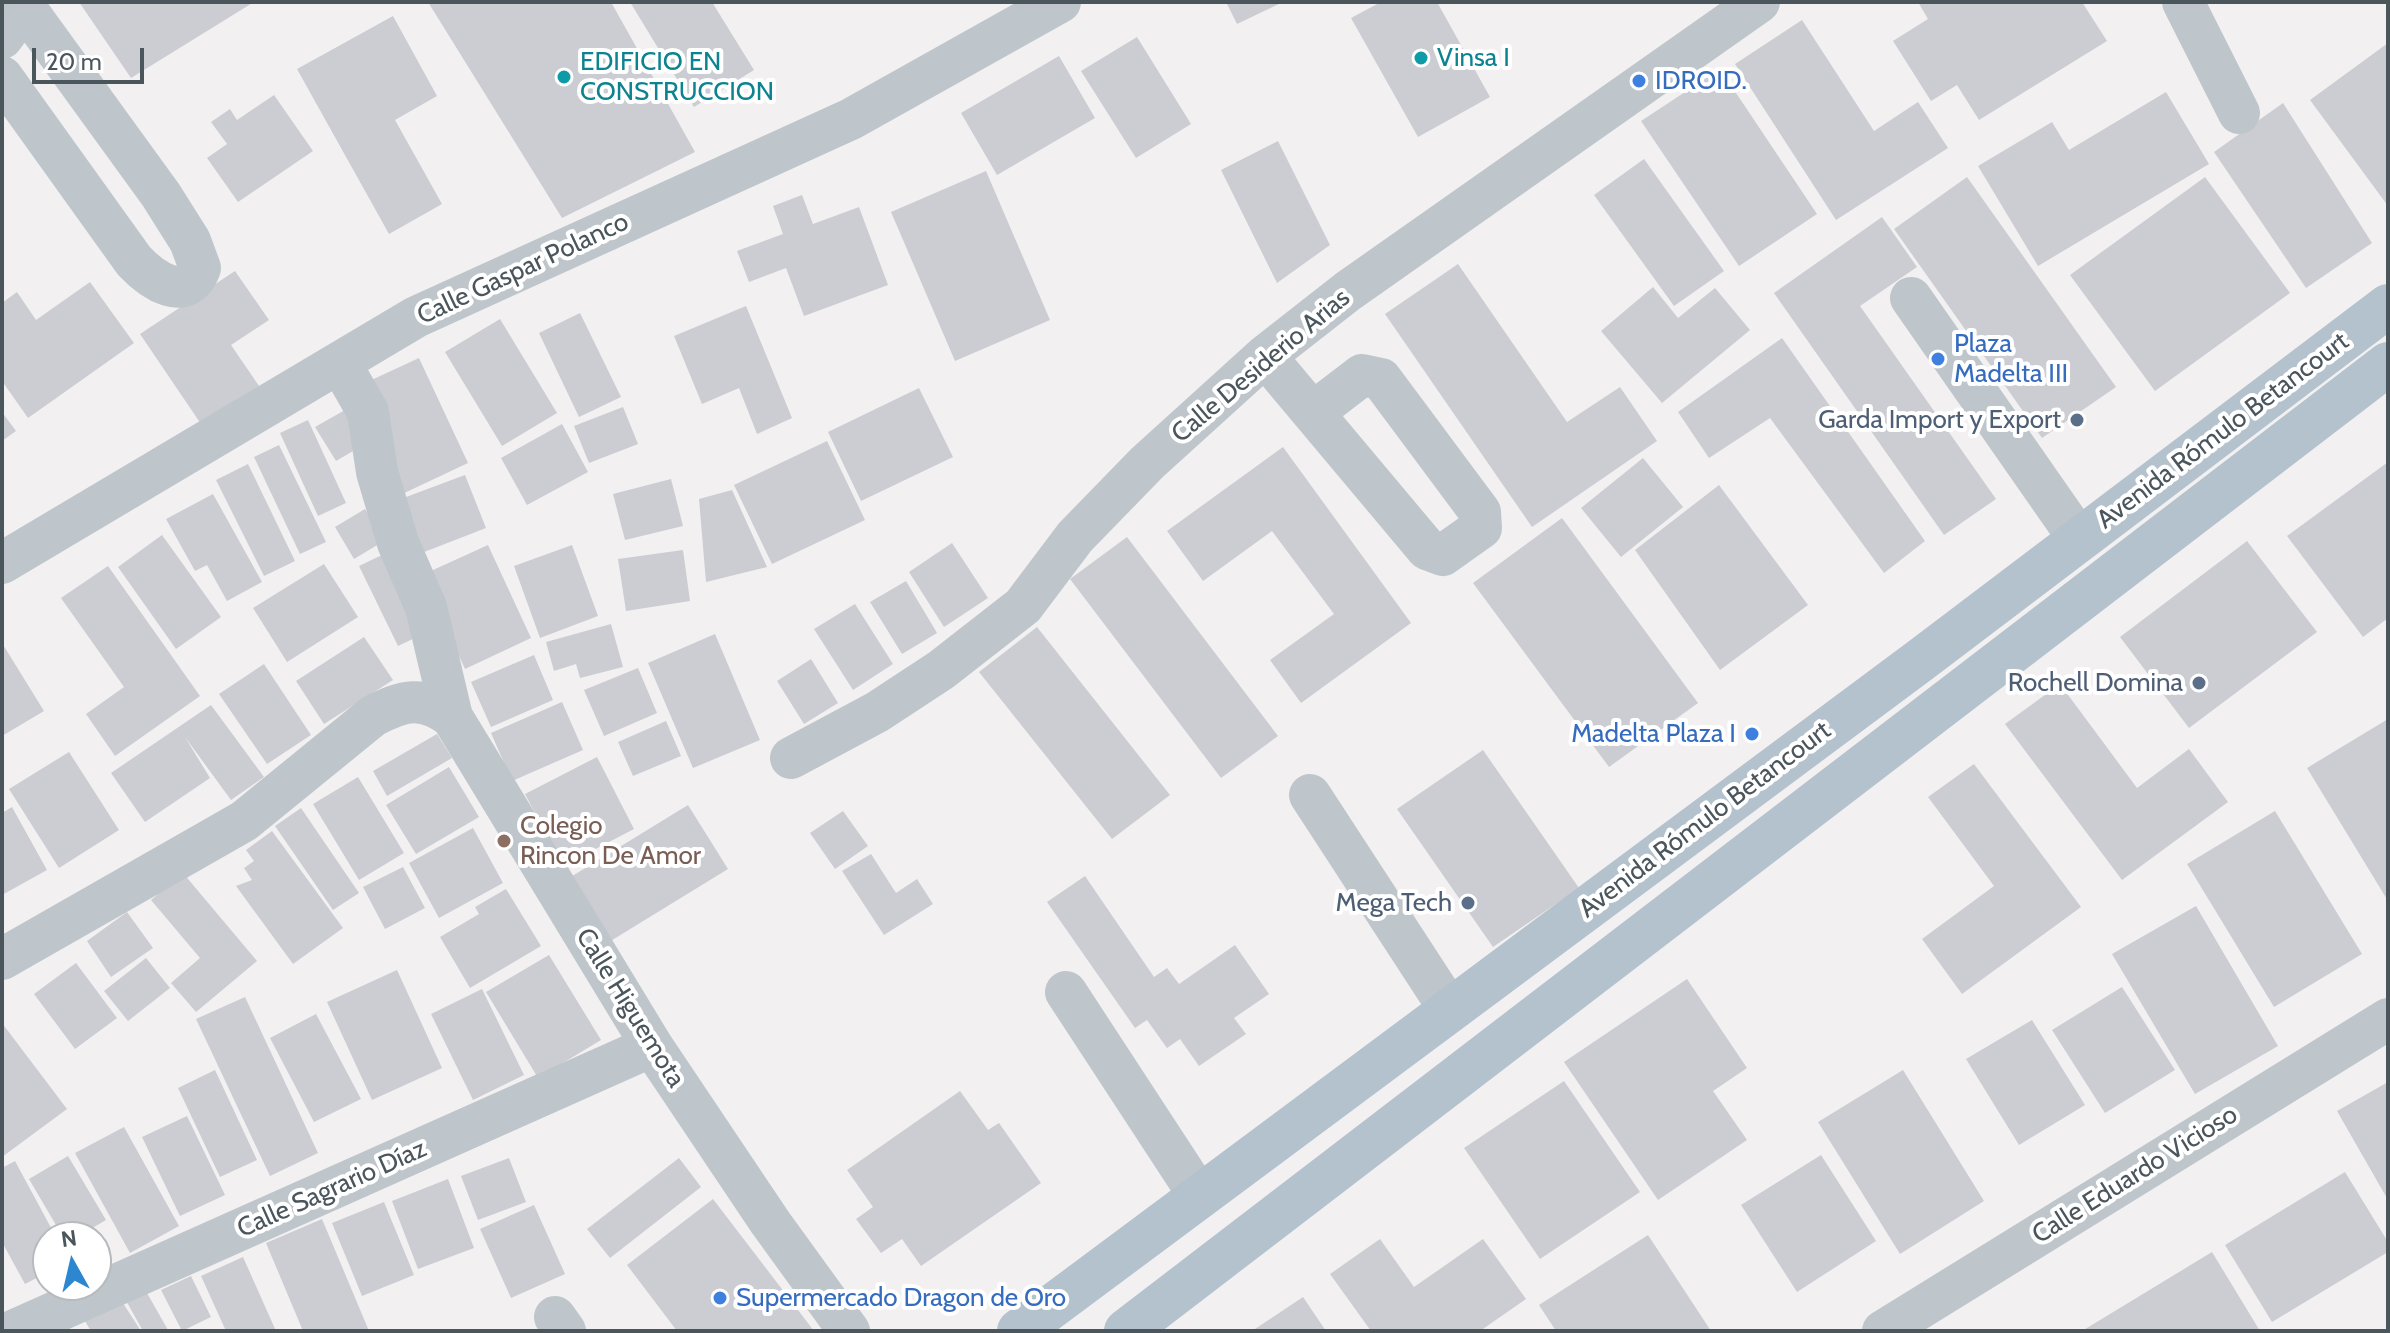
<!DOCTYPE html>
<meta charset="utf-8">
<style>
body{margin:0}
#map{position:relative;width:2390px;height:1333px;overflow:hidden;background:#f2f0f1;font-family:Cabin,sans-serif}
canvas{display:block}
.frame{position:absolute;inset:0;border:4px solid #4a555c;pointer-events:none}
.north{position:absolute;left:32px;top:1221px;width:80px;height:80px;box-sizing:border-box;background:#fff;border:2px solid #b7bbbe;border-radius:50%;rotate:352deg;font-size:22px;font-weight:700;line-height:32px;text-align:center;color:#4a555c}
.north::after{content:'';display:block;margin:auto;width:28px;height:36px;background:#2d86d0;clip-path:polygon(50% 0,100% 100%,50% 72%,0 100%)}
.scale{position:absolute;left:32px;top:48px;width:112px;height:36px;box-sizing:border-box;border:4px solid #4a555c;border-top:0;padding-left:10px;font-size:24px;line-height:28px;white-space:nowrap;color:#4a555c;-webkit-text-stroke:6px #fff;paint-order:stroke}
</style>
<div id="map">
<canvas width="2390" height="1333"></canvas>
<div class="frame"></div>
<div class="north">N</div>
<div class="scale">20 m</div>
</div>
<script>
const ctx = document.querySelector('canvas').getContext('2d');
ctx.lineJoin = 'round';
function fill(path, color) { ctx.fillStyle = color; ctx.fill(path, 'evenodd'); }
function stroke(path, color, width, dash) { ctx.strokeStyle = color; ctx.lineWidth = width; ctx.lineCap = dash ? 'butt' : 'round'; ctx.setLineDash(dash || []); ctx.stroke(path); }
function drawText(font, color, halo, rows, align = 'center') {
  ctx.font = font + ' Cabin,sans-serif'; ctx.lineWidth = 8; ctx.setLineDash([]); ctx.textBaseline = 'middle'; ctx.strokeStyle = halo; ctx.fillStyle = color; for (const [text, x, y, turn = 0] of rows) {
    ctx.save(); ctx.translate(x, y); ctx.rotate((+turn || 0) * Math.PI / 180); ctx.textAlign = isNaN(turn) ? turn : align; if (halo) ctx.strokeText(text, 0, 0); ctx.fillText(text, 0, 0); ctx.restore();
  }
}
const building = new Path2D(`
 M79,2H254L131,78Z
 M428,2H611L695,152L562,218Z
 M630,2H712L754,70L694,107Z
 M1226,2H1283L1237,24Z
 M1381,2H1437L1490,97L1418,137L1351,18Z
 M1918,2H2082L2107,41L1979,120L1957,85L1931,101L1893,41L1928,19Z
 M393,16L437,96L395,120L442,204L389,234L297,69Z
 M1802,20L1874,131L1918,102L1948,148L1836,220L1735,64Z
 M1137,37L1191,124L1136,158L1081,71Z
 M2388,43V206L2310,100Z
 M1059,56L1095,118L997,175L961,113Z
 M1720,69L1817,214L1739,266L1641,121Z
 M2166,92L2209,164L2038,266L1978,166L2052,122L2069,150Z
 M274,95L313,151L238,202L207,158L227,144L211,122L230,109L237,120Z
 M2283,103L2372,243L2306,288L2214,152Z
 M1278,141L1330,245L1277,283L1221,170Z
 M1644,159L1724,271L1674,306L1594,195Z
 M986,171L1050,320L955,361L891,212Z
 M1967,177L2116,387L2042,438L1894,229Z
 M2205,177L2290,293L2155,391L2070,275Z
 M802,195L813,224L859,207L888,285L804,316L786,268L749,282L737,251L783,234L773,206Z
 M1882,217L1917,267L1860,306L1996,499L1944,535L1774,293Z
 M1458,264L1567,422L1620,387L1657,441L1532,527L1385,314Z
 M235,271L269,320L231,345L259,386L201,424L140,334Z
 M90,282L134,343L28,418L2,381V303L17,292L36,320Z
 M1653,287L1678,318L1715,288L1750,330L1662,403L1601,331Z
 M746,306L792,418L757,434L739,388L702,404L674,336Z
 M580,313L621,397L579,417L539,333Z
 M500,319L557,413L502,446L445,352Z
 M1782,338L1925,541L1884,573L1770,418L1709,458L1678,412Z
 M419,358L468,463L398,496L365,383Z
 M919,388L953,457L861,501L828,432Z
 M623,407L638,444L589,463L574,426Z
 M345,410L365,444L336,461L315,427Z
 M2,412L16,431L2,441Z
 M308,420L346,503L318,516L280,433Z
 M562,424L588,472L527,505L501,458Z
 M827,441L865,520L772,564L734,485Z
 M279,445L326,542L300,554L254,457Z
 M1283,447L1411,623L1301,703L1270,660L1334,614L1272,531L1203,581L1167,531Z
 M1643,458L1683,507L1621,557L1581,508Z
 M2388,462V618L2363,637L2287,536Z
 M248,464L295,561L264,576L216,480Z
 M465,475L486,528L419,554L398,500Z
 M671,479L683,526L625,540L613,494Z
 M1719,485L1808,605L1720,670L1635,550Z
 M732,490L767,567L706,582L699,499Z
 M213,494L262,582L227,601L207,565L195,571L166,519Z
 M365,509L384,541L354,559L335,527Z
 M1562,518L1698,703L1609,767L1473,583Z
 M162,535L221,617L176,649L118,567Z
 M1127,537L1278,736L1221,778L1070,579Z
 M2247,541L2317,632L2189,728L2120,637Z
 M952,543L988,598L944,627L909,572Z
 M488,545L531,638L465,669L422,575Z
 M572,545L598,616L540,638L514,566Z
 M683,550L690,601L626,611L618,559Z
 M384,554L423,634L398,646L359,566Z
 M324,564L358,617L287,662L253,608Z
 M108,566L200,696L115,756L86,714L124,687L61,598Z
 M906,581L937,633L902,654L870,602Z
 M855,604L893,664L853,690L814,629Z
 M611,624L623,667L580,678L576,664L554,671L546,642Z
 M1037,627L1170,795L1112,839L979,672Z
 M715,634L760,740L693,768L648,663Z
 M364,637L393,680L324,724L296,681Z
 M2,643L44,711L2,736Z
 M534,655L553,700L491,727L471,682Z
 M811,659L838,703L804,724L777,681Z
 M264,664L311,735L267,764L219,694Z
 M638,668L657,713L604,736L584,690Z
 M2060,684L2137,788L2189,749L2228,802L2122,880L2005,724Z
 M562,702L583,750L512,781L491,733Z
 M211,705L264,777L231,800L185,737L210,778L145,822L111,773Z
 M2388,719V901L2307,768Z
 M666,721L681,756L633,776L618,742Z
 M437,734L452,758L387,796L373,771Z
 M1483,750L1579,888L1493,947L1397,809Z
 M69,752L119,830L59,868L9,789Z
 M597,757L634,829L563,866L525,794Z
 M1974,764L2081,907L1962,994L1922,939L1994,886L1928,797Z
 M449,767L479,817L416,854L386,805Z
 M358,777L404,853L359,880L313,804Z
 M688,805L728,869L609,942L569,878Z
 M12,807L47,870L2,895V813Z
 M301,808L359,893L333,910L275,826Z
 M843,811L868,846L835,869L810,833Z
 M2275,811L2362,954L2274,1007L2187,864Z
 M473,828L503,883L439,918L409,863Z
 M272,831L343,928L293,964L236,886L252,880L244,868L254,861L246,850Z
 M871,854L896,893L917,879L933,904L884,935L842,871Z
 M403,867L425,908L385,929L363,887Z
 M183,873L257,961L196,1012L171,983L200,958L151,900Z
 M1085,876L1154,977L1167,968L1179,984L1235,945L1269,994L1234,1018L1246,1034L1199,1066L1180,1039L1167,1048L1147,1020L1135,1028L1047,902Z
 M506,889L541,946L470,988L440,937L479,914L475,907Z
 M2196,906L2278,1046L2195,1094L2112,954Z
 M127,912L153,948L111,977L87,941Z
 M549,955L601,1040L538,1078L486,992Z
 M146,958L170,988L128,1021L104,991Z
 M76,963L117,1018L75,1049L34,994Z
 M397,970L442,1068L372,1100L327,1002Z
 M1687,979L1747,1068L1713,1091L1747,1140L1658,1200L1564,1062Z
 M2122,987L2175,1070L2105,1113L2052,1030Z
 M482,989L524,1075L473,1100L431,1014Z
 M245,997L318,1153L270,1176L196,1019Z
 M316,1014L361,1099L314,1122L270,1038Z
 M2032,1020L2085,1105L2019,1145L1966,1059Z
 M2,1023L67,1109L2,1157Z
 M215,1070L257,1160L220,1177L178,1088Z
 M1903,1070L1984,1201L1900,1254L1818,1122Z
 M1564,1081L1640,1192L1540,1259L1464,1148Z
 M2388,1082V1200L2337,1111Z
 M960,1091L988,1130L999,1123L1041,1183L921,1266L902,1239L881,1253L856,1219L873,1207L847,1170Z
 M187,1116L225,1195L180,1216L142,1137Z
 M124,1127L179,1226L130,1253L75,1153Z
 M1821,1155L1876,1241L1797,1292L1741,1205Z
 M68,1156L106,1220L77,1237H63L29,1179Z
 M509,1158L526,1202L478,1220L461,1176Z
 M679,1158L701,1187L610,1258L587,1229Z
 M15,1161L56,1237H48V1272L25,1284L2,1242V1168Z
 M2345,1172L2388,1242V1252L2272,1322L2225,1245Z
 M448,1179L474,1248L418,1269L392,1201Z
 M713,1199L814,1331H677L627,1265Z
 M384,1202L414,1275L362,1296L332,1223Z
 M534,1205L565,1274L511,1298L480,1229Z
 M322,1219L369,1331H303L266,1243Z
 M1648,1235L1711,1331H1556L1539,1305Z
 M1380,1239L1414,1287L1483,1239L1526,1299L1480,1331H1371L1330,1274Z
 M2212,1252L2260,1331H2082Z
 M243,1257L276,1331H226L201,1276Z
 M191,1276L211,1317L182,1331L161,1290Z
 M143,1286L168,1330L166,1331H143L124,1297Z
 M119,1297L141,1331H91L83,1318Z
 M1303,1297L1326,1331H1252Z`);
const minor = new Path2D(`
 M2183,2L2239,113
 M2,38L25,7
 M2,77L134,261C151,279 186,305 200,268L190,241L161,195L21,2
 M1911,298L2079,539
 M1265,356L1427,549L1443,555L1481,528L1480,512L1381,379L1362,375L1315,411
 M341,365L368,412L377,472L398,543L426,607L452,717
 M2,563L416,317L851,119L1060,2
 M791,758L877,712L941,670L1023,606L1075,537L1147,463L1265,356L1348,291L1759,2
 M1310,795L1450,1010
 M2,959L244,821L373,716C404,700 422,695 452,717L652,1046L770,1222L849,1331
 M1066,992L1200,1197
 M555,1317L565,1331
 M13,1331L652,1046
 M1883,1331L2388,1019`);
const major = new Path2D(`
 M1019,1331L1922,659L2388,306
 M1126,1331L2388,364`);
const markers = [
 [1421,58,8,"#0f9aa8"],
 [564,77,8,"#0f9aa8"],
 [1639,81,8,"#3f7fe0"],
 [1938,359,8,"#3f7fe0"],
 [2077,420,8,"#5c6f8a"],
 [2199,683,8,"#5c6f8a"],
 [1752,734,8,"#3f7fe0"],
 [504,841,8,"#8d6e63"],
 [1468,903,8,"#5c6f8a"],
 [720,1298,8,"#3f7fe0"]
];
const cultureNames = [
 ["Vinsa I",1437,58],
 ["EDIFICIO EN",580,62],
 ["CONSTRUCCION",580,92]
];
const shopNames = [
 ["IDROID.",1655,81],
 ["Plaza",1954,344],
 ["Madelta III",1954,374],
 ["Madelta Plaza I",1736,734,"right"],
 ["Supermercado Dragon de Oro",736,1298]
];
const streetNames = [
 ["Calle Gaspar Polanco",523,269,-25],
 ["Calle Desiderio Arias",1261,366,-40],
 ["Avenida Rómulo Betancourt",2223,431,-37],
 ["Avenida Rómulo Betancourt",1705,820,-37],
 ["Calle Higuemota",630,1008,58],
 ["Calle Eduardo Vicioso",2135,1175,-32],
 ["Calle Sagrario Díaz",332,1189,-24]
];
const serviceNames = [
 ["Garda Import y Export",2061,420],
 ["Rochell Domina",2183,683],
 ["Mega Tech",1452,903]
];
const educationNames = [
 ["Colegio",520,826],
 ["Rincon De Amor",520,856]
];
fill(building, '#cbcdd2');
stroke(minor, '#bec6cb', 42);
stroke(major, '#b3c2cc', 44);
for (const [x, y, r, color] of markers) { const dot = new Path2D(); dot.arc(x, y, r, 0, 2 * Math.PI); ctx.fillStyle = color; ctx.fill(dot); stroke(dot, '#fff', 3); }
drawText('26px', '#0d838f', '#fff', cultureNames, 'left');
drawText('26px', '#366cbe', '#fff', shopNames, 'left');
drawText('26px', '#4a555c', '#fff', streetNames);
drawText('26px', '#4e5e75', '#fff', serviceNames, 'right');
drawText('26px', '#785e54', '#fff', educationNames, 'left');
</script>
